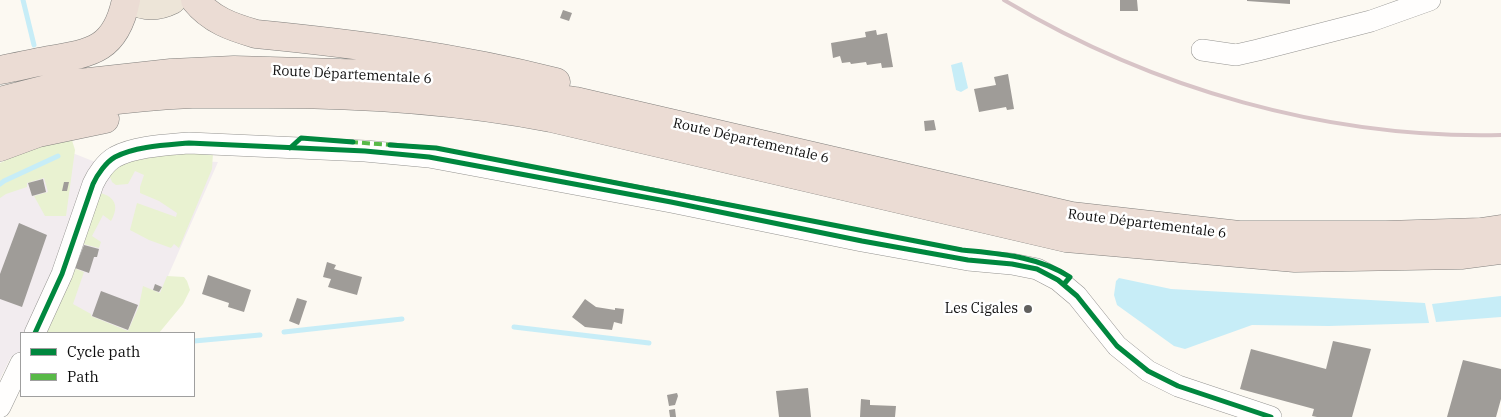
<!DOCTYPE html>
<meta charset="utf-8">
<style>
body{margin:0}
#map{position:relative;width:1501px;height:417px;overflow:hidden;background:#fcf9f2;font-family:"IBM Plex Serif",serif}
canvas{display:block}
.legend{position:absolute;left:20px;top:332px;width:175px;height:65px;box-sizing:border-box;background:#fff;border:1px solid #9f9f9f;margin:0;padding:6px 9px;list-style:none;font-size:15px;color:#0e0e0e}
.legend li{display:flex;align-items:center;gap:10px;height:25px}
.legend b{width:25px;border:1px solid #9f9f9f}
</style>
<div id="map">
<canvas width="1501" height="417"></canvas>
<ul class="legend">
<li><b style="height:6px;background:#00873e"></b>Cycle path</li>
<li><b style="height:6px;background:#58b947"></b>Path</li>
</ul>
</div>
<script>
const ctx = document.querySelector('canvas').getContext('2d');
ctx.lineJoin = 'round';
function fill(path, color) { ctx.fillStyle = color; ctx.fill(path, 'evenodd'); }
function stroke(path, color, width, dash) { ctx.strokeStyle = color; ctx.lineWidth = width; ctx.lineCap = dash ? 'butt' : 'round'; ctx.setLineDash(dash || []); ctx.stroke(path); }
function drawText(font, color, halo, rows, align = 'center') {
  ctx.font = font + ' "IBM Plex Serif",serif'; ctx.lineWidth = 5; ctx.setLineDash([]); ctx.textBaseline = 'middle'; ctx.strokeStyle = halo; ctx.fillStyle = color; for (const [text, x, y, turn = 0] of rows) {
    ctx.save(); ctx.translate(x, y); ctx.rotate((+turn || 0) * Math.PI / 180); ctx.textAlign = isNaN(turn) ? turn : align; if (halo) ctx.strokeText(text, 0, 0); ctx.fillText(text, 0, 0); ctx.restore();
  }
}
const industrial = new Path2D(`
 M65,150L118,171L162,159L218,162L143,333H21V356L11,357L0,379V175Z`);
const green = new Path2D(`
 M71,137L75,150L66,216H45L34,196L48,192L44,178L27,183V187L6,194L0,198V163L36,146Z
 M149,151L213,153L212,169L179,248L174,244L171,248L149,240L130,230L137,203L176,217L177,213L159,201L140,193V187L144,175L135,171L128,184L116,185L112,182L109,174L116,163Z
 M100,193C116,197 119,207 111,221L103,215L92,236L101,242L99,248L83,244L74,268L84,272L73,304L91,314V316L128,331L139,306L143,286L160,293L167,276L184,277L187,281L190,290L183,304L159,333H46Z`);
const water = new Path2D(`
 M962,62L968,88L961,92L956,90L951,65Z
 M1119,278L1171,289L1425,303L1429,323L1329,326L1252,325L1185,349L1174,346L1117,305L1114,295L1116,281Z
 M1501,296V317L1436,322L1432,304Z`);
const stream = new Path2D(`
 M23,0L34,45
 M0,184L4,181L58,156
 M514,327L649,343
 M284,332L402,319
 M194,341L260,335`);
const building = new Path2D(`
 M1120,0H1137L1138,11H1120Z
 M1247,0H1290V4L1247,1Z
 M563,10L572,13L569,21L560,18Z
 M876,30L877,35L887,33L893,67L882,68L881,63L867,65L866,62L851,64L850,62L842,63L840,56L833,58L831,43L866,37L865,32Z
 M1008,74L1014,109L1007,110L1006,107L979,112L974,89L996,85L994,77Z
 M934,120L936,130L925,131L924,121Z
 M43,179L46,192L32,196L28,183Z
 M64,182H69L67,191H62Z
 M19,223L47,235L22,307L0,299V274Z
 M84,245L99,249L97,257H94L89,273L75,268Z
 M327,262L336,265L334,269L362,277L357,295L328,287L331,279L323,277Z
 M208,275L251,290L244,312L228,307L229,303L202,294Z
 M155,284L162,287L159,292L153,290Z
 M101,291L138,305L128,330L92,316Z
 M297,298L307,301L299,325L289,321Z
 M585,299L596,307L615,310V308L624,309L622,324L614,322L612,330L585,327L572,317Z
 M1333,341L1371,349L1352,417H1317L1312,416L1314,409L1240,389L1251,349L1326,369Z
 M1463,360L1501,369V399L1496,417H1447Z
 M808,388L811,417H779L776,391Z
 M677,393L678,396L675,405L669,406L667,395Z
 M861,399L870,400V405L896,406L895,417H860Z
 M675,409L676,417H670L669,410Z`);
const minor = new Path2D(`
 M1202,50L1236,55L1258,50L1371,21L1430,0
 M35,333L62,274L93,184C97,175 106,162 115,157C136,146 167,145 189,143L365,151L429,157L671,202L862,241L968,260L1012,264L1037,269L1058,280L1077,296L1117,346L1148,371L1178,386L1271,417
 M0,407L21,363`);
const major = new Path2D(`
 M132,0C146,8 158,7 172,0`);
const highway = new Path2D(`
 M195,0C211,20 232,27 256,34C358,44 456,57 556,82
 M0,70C16,67 33,63 49,60C93,53 116,49 126,0
 M0,101L62,85L171,73L234,70L409,75L575,101L1071,216L1239,235H1386L1481,232L1501,229
 M0,120C62,106 127,97 192,94C217,94 242,94 268,94C362,94 458,100 551,118L1066,238L1295,258L1461,255L1501,250
 M0,147L38,133L105,119`);
const rail = new Path2D(`
 M1004,0C1153,89 1327,139 1501,135`);
const quiet = new Path2D(`
 M350,142L393,145`);
const cycleway = new Path2D(`
 M390,145L436,148L962,250C1000,254 1038,256 1070,277L1064,284
 M290,148L301,138L353,142
 M35,333L62,274L93,184C97,175 106,162 115,157C136,146 167,145 189,143L365,151L429,157L671,202L862,241L968,260L1012,264L1037,269L1058,280L1077,296L1117,346L1148,371L1178,386L1271,417`);
const markers = [
 [1028,309,5,"#61605e"]
];
const streetNames = [
 ["Route Départementale 6",352,75,3],
 ["Route Départementale 6",751,141,13],
 ["Route Départementale 6",1147,224,7]
];
const poiNames = [
 ["Les Cigales",1018,309]
];
fill(industrial, '#f2ecef');
fill(green, '#e9f2d1');
fill(water, '#c7edf7');
stroke(stream, '#c7edf7', 5);
fill(building, '#9f9c98');
stroke(minor, '#959491', 22);
stroke(major, '#82817e', 29);
stroke(highway, '#82817e', 29);
stroke(minor, '#fffefd', 21);
stroke(major, '#ede5d8', 28);
stroke(highway, '#ebdcd4', 28);
stroke(rail, '#d8c4c7', 4);
stroke(quiet, '#58b947', 4, [8, 4]);
stroke(cycleway, '#00873e', 5);
for (const [x, y, r, color] of markers) { const dot = new Path2D(); dot.arc(x, y, r, 0, 2 * Math.PI); ctx.fillStyle = color; ctx.fill(dot); stroke(dot, '#fff', 2); }
drawText('14px', '#0e0e0e', '#fff', streetNames);
drawText('14px', '#0e0e0e', '#fff', poiNames, 'right');
</script>
